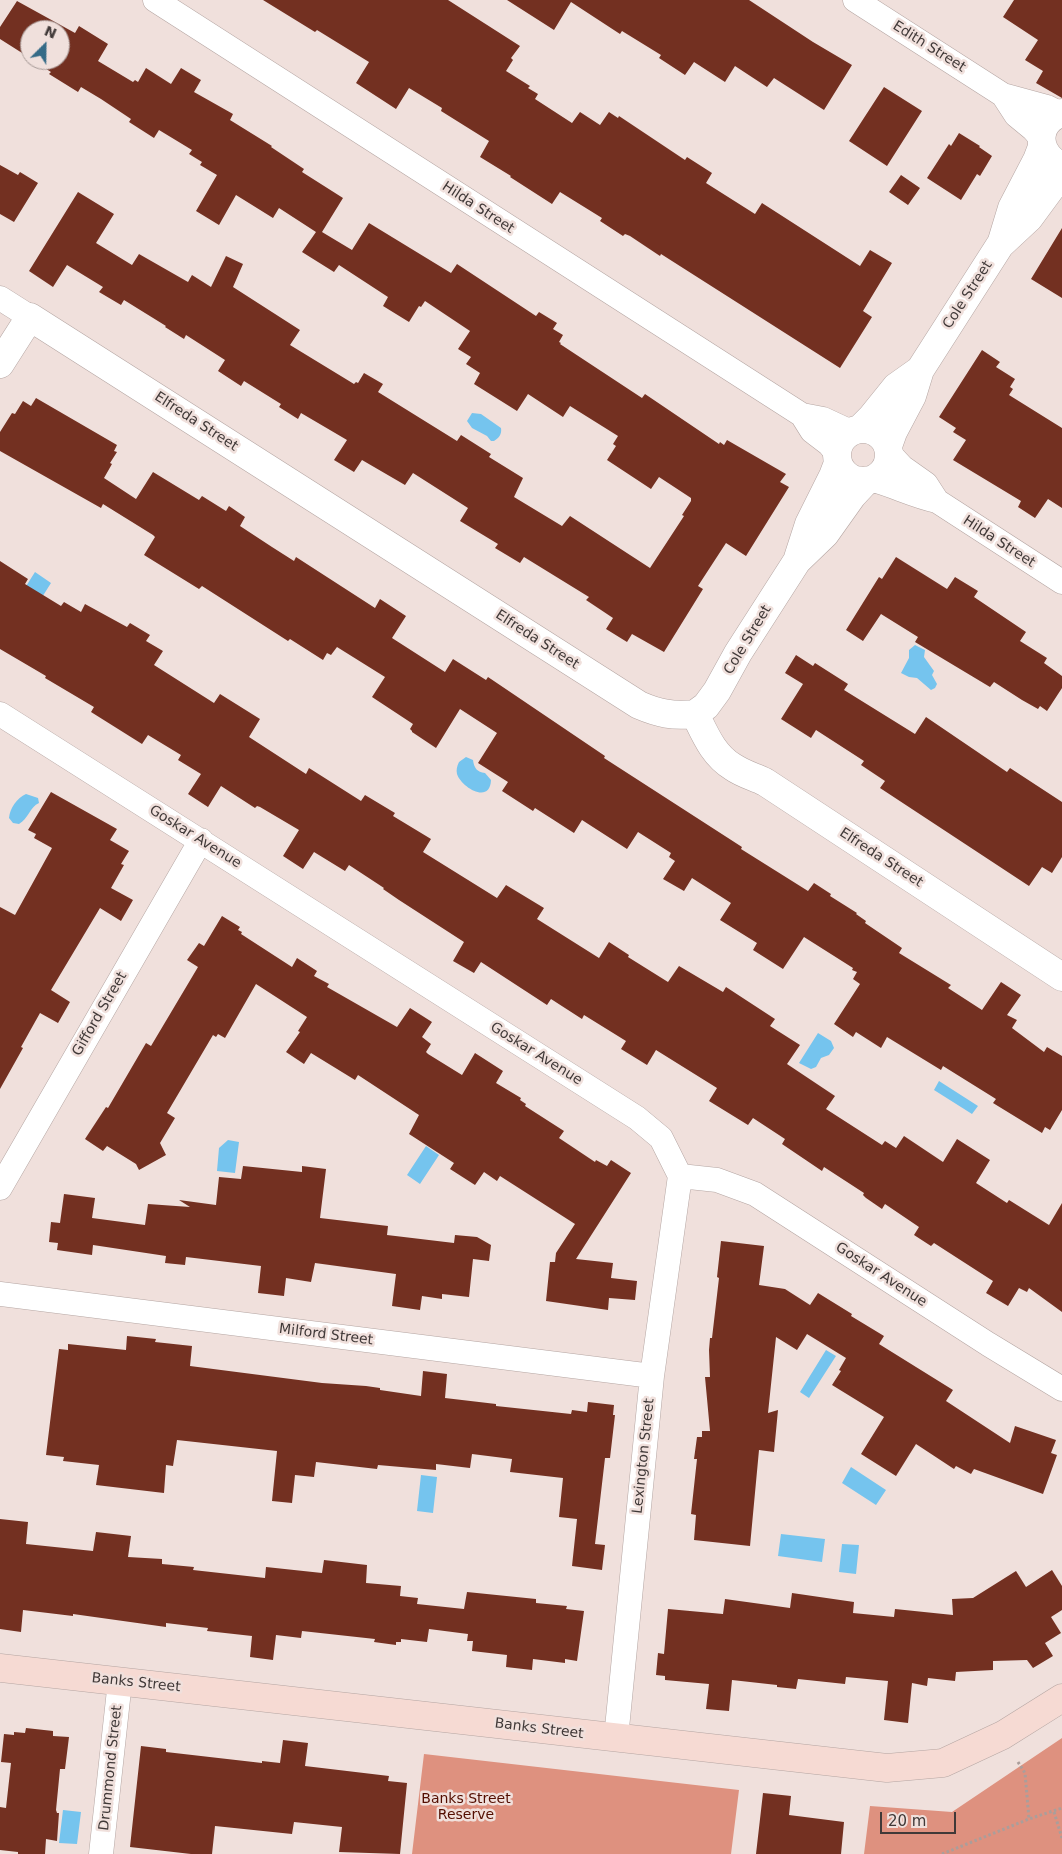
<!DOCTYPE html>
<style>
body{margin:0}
#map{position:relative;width:1062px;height:1854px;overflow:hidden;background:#f0e0dc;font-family:"DejaVu Sans",sans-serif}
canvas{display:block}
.north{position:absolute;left:20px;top:20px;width:50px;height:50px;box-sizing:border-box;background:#f0e0dc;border:1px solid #aa9d9a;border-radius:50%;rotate:23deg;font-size:14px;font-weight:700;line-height:20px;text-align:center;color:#403938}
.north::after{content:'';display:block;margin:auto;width:18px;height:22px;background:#356b87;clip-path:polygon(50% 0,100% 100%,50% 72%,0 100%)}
.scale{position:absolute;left:880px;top:1812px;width:76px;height:22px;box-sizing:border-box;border:2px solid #403938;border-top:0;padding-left:6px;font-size:15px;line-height:18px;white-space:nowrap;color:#403938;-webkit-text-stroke:4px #f0e0dc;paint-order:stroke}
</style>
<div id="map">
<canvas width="1062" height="1854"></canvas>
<div class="north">N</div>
<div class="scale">20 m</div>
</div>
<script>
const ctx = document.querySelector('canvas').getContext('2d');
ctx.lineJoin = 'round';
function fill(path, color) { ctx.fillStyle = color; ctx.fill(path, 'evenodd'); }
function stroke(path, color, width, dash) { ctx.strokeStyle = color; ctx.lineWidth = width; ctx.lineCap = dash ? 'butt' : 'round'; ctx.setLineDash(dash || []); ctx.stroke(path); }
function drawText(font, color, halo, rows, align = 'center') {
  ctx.font = font + ' "DejaVu Sans",sans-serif'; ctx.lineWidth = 5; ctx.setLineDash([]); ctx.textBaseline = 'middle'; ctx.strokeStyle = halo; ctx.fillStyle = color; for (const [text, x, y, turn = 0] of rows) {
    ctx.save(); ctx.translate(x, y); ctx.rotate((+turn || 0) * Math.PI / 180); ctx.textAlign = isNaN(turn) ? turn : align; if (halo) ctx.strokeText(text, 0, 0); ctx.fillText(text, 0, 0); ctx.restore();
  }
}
const forest = new Path2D(`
 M1062,1738V1854H864L870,1806L952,1812Z
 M424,1754L739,1790L731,1854H412Z`);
const water = new Path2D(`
 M472,413L481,414L501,428C502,434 499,438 494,441H491L487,436L472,428L467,421Z
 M35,572L51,583L32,613L16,602Z
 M915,645L925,650L924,657L934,671L932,675L937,684L935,688L931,690L917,678L909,677L901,673L909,658V650Z
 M466,757L473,760C474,768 477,772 485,773L491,780C490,805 461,787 457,774C456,770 457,766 459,762Z
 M26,794L38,798L39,803C30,807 28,819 19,824L13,823L9,818C10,808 17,798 26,794Z
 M818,1033L831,1041L834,1048L829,1055L821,1058L816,1067L811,1069L799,1063Z
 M939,1081L978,1106L972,1114L934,1090Z
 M228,1140L239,1142L235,1173L217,1171L219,1148Z
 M426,1146L439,1155L420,1184L407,1175Z
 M826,1350L836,1356L809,1398L800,1392Z
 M851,1467L886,1490L876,1505L842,1483Z
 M421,1475L437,1477L433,1513L417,1511Z
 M781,1534L825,1539L822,1562L778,1556Z
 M842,1544L859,1545L856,1574L839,1572Z
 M63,1810L81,1812L77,1844L59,1843Z`);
const building = new Path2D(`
 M263,0H448L520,46L511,58L513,60L506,71L530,86L528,88L538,94L535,99L572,123L580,112L600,125L609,112L618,118L619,116L685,160L687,157L712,173L706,183L755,214L762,203L860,266L870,250L892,263L863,311L872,317L840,368L661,254L660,256L630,236L625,234L623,236L600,221L602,218L560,192L552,204L510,177L511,176L480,157L489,141L441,111L442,108L409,88L396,109L356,83L369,62L317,30L315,32Z
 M507,0H749L813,42L852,65L824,110L774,78L767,87L735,66L725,82L694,62L685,75L659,58L661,55L622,31L620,34L571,2L554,30Z
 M1014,0H1062V98L1036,83L1043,71L1025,60L1038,40L1003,17Z
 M17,1L75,33L79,26L108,44L98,61L133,82L135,80L138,82L146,68L171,84L181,68L201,80L194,92L233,114L230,120L272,146L271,147L304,169L302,172L343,198L322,232L352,250L369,223L451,273L457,264L536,316L539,312L557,323L553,329L563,335L559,342L561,343L560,344L642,398L645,394L719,444L720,442L724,445L727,440L786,474L780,482L789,487L746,556L726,543L698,586L703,589L664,652L632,634L627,642L606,629L613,618L586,600L589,597L524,557L520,563L495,548L498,544L460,521L468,508L413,473L405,485L362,460L354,472L334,460L347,440L301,413L298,419L279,407L281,404L244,381L241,386L218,371L225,360L186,335L184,339L165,327L166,326L124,300L121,305L99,292L103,287L67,265L53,287L29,271L78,192L114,214L96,243L132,265L139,254L188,282L192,275L211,287L226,256L243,264L233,287L300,330L290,345L354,384L356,382L358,383L364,373L383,384L378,392L457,441L461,435L491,454L489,457L523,478L514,497L562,526L570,516L650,568L684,516L682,515L691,501V498L659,477L651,489L607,460L616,446L613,444L618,436L570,406L563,417L528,394L517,411L474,384L480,373L466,364L471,357L458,349L470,331L425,301L421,307L419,306L409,322L383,306L388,297L339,265L334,272L302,252L316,232L279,208L273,218L236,195L219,225L196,211L217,175L200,165L202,162L189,154L192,150L159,130L154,138L129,122L131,119L101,99L81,87L78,92L49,74L51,72L32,60H60V30H30V58L0,39V27Z
 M884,87L922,111L887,166L849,141Z
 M959,133L980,146L979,147L992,156L980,176L977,174L961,200L927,178L949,144L951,146Z
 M0,165L18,175L20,172L38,183L14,222L0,214Z
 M901,175L920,188L908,205L889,192Z
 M1062,228V298L1031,279Z
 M982,350L1000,362L996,367L1015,379L1010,387L1013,389L1009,395L1062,428V508L1048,499L1035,518L1018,507L1021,501L953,460L966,440L953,432L956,428L939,417Z
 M36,398L117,445L114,451L117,452L110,463L112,464L104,478L136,499L153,472L199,500L202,496L226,511L229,506L245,517L240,526L272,547L294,561L296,557L375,608L380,599L406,616L392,638L445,672L453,659L486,680L488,677L605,756L604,758L742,847L741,849L808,891L814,883L831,894L830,896L857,913L856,914L866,921L865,923L902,948L899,953L951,985L948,988L982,1010L1001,982L1021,995L1007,1015L1017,1020L1012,1028L1044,1052L1047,1047L1062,1056V1110L1050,1130L1045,1127L1042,1133L993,1103L996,1099L943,1066L941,1070L887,1037L881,1048L856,1032L853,1037L834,1024L860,984L853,979L857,972L852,970L853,968L804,937L783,969L753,950L757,943L720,920L731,903L692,878L684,891L663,879L675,861L669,857L671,853L638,832L627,849L582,820L574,833L535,808L533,811L502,791L508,782L478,763L497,733L460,709L436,748L412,732V731L410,729L413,724L372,697L385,677L337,647L331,655L327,653L323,660L290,639L288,641L202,586L199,589L144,555L155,537L153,535L103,504L101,508L0,451V432L12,413L15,414L23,401L31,406Z
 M896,557L947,589L955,577L978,591L974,597L1026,632L1020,641L1047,658L1044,663L1062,676V688L1047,711L1040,706L1038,709L1022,700L994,682L990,687L915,642L918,637L881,614L863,641L846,630L879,577L882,579Z
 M0,561L28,579L25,584L61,606L64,602L81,612L85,604L127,627L130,623L150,635L146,641L163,651L154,665L214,703L220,694L260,719L249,737L306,774L309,768L361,801L365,795L395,813L393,816L431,839L423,852L497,898L506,885L544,908L537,919L599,958L609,942L629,955L628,957L668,982L679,966L723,992L726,987L775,1019L770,1026L800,1045L787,1064L835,1096L826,1109L882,1145L885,1141L896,1148L904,1136L943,1162L957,1139L990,1160L976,1183L1007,1203L1009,1200L1049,1225L1062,1203V1312L1029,1288L1027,1292L1019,1288L1008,1306L986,1293L993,1281L934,1243L931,1246L914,1235L919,1227L885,1204L882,1209L866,1198L863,1195L864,1193L824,1167L822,1171L782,1144L785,1139L753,1118L748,1125L709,1101L717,1088L656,1050L647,1065L621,1049L626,1041L584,1015L582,1019L551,999L547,1005L481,962L474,973L453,961L464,942L399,900L383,889L384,888L349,865L345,871L314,852L303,869L283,856L299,830L260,807L257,806L255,808L221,786L208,807L188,794L201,774L178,760L181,755L148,735L142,744L91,712L94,707L45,678L46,676L0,649Z
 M796,655L813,666L815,663L848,684L844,690L915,734L926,717L1007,772L1010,768L1062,802V857L1052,873L1042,867L1029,886L880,788L885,781L861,765L864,761L816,730L811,738L781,719L803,684L785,673Z
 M51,792L117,829L110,840L129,851L121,864L124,865L111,888L133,900L121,921L100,908L51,990L70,1002L58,1023L40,1013L21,1047L23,1048L0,1089V907L15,915L52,848L34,838L36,834L28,830Z
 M222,916L240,927L238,930L242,932L241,934L292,967L297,958L317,971L314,976L329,984L327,987L397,1027L410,1008L432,1022L422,1037L431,1044L426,1052L428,1054L462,1075L475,1053L503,1071L496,1083L521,1098L520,1100L526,1104L525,1106L564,1131L559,1138L595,1162L596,1160L607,1166L611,1160L631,1173L576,1259L613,1263L611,1278L637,1281L635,1300L609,1298L608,1310L546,1301L550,1262H555L556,1253L575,1224L500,1176L497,1181L484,1172L475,1185L450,1169L454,1163L409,1134L419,1115L358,1075L355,1080L311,1053L304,1064L286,1052L300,1032L298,1031L307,1017L256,984L225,1038L218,1034L216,1037L213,1035L167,1113L175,1118L160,1143L166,1155L139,1170L136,1164L107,1146L103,1151L85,1139L106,1107L108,1108L146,1043L151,1046L198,967L187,960L199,943L204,946Z
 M243,1166L302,1172V1166L326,1169L320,1218L388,1226L387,1235L454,1243L455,1235L477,1237L491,1245L489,1261L473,1259L469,1297L442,1294V1299L422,1296L420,1310L392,1306L396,1274L315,1263L311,1282L286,1278L284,1296L258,1293L261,1266L186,1257L185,1265L165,1263L166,1256L93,1245L92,1255L57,1250L58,1243L49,1242L51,1222L60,1223L64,1194L95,1198L92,1218L145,1225L148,1204L190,1207L179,1200L216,1205L219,1177L241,1179Z
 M721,1241L764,1246L759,1285L785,1289L810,1305L818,1293L852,1314L851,1316L884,1336L879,1344L953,1390L946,1401L1010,1443L1015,1426L1056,1440L1051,1453L1057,1455L1043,1494L974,1469L971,1474L956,1466L954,1469L916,1444L896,1476L861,1454L884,1417L832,1385L841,1371L839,1370L846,1358L807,1334L797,1350L776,1337L768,1413L778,1410L774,1452L759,1450L750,1546L694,1540L696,1515L691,1514L697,1459H694L697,1437H702V1431H710L705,1377H710L709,1350L710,1338H712L719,1278L717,1277Z
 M127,1336L156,1339L155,1342L192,1346L190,1366L322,1383L366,1386L380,1388V1390L421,1396L423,1371L447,1374L445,1398L496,1404V1406L571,1414L572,1410L587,1412L588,1402L614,1405L613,1415H615L610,1458H605L595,1544L605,1545L602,1570L572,1566L577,1519L559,1517L563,1478L510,1472L512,1459L472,1454L470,1468L436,1464V1470L378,1465L377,1469L316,1462L314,1477L295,1475L292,1503L272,1501L277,1451L177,1440L173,1466L166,1465L164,1493L96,1485L99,1465L63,1461L64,1457L46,1455L59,1349L68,1350V1344L126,1350Z
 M0,1519L28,1522L26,1544L93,1551L96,1532L131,1536L128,1557L162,1559V1564L194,1567L193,1570L265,1578L266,1567L322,1573L324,1560L367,1565L366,1583L401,1586L400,1596L418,1598L417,1604L464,1609L467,1592L536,1599V1603L567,1606L566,1609L584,1611L577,1661L565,1659V1663L533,1659L532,1670L506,1667L507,1655L472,1651L473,1641H467L468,1634L429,1629L427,1642L401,1639V1642H396V1645L374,1642L375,1639L302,1631L301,1638L276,1635L273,1660L250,1657L252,1636L207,1631L208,1628L166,1623V1627L73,1614V1616L23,1610L21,1632L0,1629Z
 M1052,1570L1062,1586V1610L1051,1617L1061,1633L1045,1643L1053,1656L1033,1668L1027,1660L993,1661V1670L956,1672L955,1681L928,1678L927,1686L912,1683L908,1723L884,1720L888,1681L846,1677L845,1684L798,1679L796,1689L777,1687V1685L732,1680L729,1711L706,1709L709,1684L665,1680V1676L656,1675L658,1653L664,1654L668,1609L723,1614L725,1599L790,1608L792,1593L854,1602L853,1613L894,1617L895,1609L953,1615L952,1599L973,1598L1016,1571L1026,1587Z
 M26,1728L53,1731V1736L69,1737L65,1769H60L56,1810L57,1813H59L57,1841L46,1839L45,1854H18V1852L0,1850V1807L6,1808L11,1763L1,1762L4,1734L14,1735V1732L25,1733Z
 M283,1740L308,1743L305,1766L389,1776L388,1781L407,1783L400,1854L339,1852L342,1827L294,1822L292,1834L215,1826L212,1854H191L130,1847L141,1746L166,1749V1752L262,1763V1761L280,1763Z
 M763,1793L791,1796L789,1815L844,1822L841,1854H756Z`);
const path = new Path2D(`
 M1018,1762L1025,1773L1029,1819
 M1054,1812L1062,1838
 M942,1854L1029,1819L1062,1808`);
const minor = new Path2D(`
 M155,0L802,415L823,419L851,432
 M855,0L1003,95L1047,107L1059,113
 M1003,95L1016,115L1033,129L1041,138
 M0,298L30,317
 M802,415L812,431L829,444L837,454
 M890,454L902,467L926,484L937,501
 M873,480C895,486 914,496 937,501L1062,582
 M0,714L637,1118L661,1138L680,1176L717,1180L755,1194L988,1344L1062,1389
 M0,1188L201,840
 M0,1294L652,1376
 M616,1738L652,1376L680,1176
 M101,1854L120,1681`);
const tertiary = new Path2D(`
 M1052,160C1035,145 1039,120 1062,113
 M1002,241L1012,208L1037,160L1042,147
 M0,364L30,317L639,705C660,714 672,716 695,714
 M837 455a26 26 0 1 1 52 0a26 26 0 1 1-52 0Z
 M860,429L871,418L896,387L920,370
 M888,446L893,432L912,396L920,370L1000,245L1029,218L1062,173
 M798,558L809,524L833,476L838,463
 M695,714C705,734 713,755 733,767C743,774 755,777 765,782L1062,977
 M695,714L706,706L717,691L738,653L797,561L825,534L852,496L865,482`);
const secondary = new Path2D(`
 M0,1668L887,1768L943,1763L1003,1735L1062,1698`);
const streetNames = [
 ["Edith Street",929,47,32],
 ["Hilda Street",478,208,33],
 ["Cole Street",968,295,-57],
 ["Elfreda Street",196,422,33],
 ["Hilda Street",999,542,33],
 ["Elfreda Street",537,640,33],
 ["Cole Street",748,640,-59],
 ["Goskar Avenue",195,837,32],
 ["Elfreda Street",881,858,33],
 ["Gifford Street",100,1014,-60],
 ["Goskar Avenue",536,1054,32],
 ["Goskar Avenue",881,1275,33],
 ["Milford Street",326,1335,7],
 ["Lexington Street",644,1456,-84],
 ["Banks Street",136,1683,6],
 ["Banks Street",539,1729,7],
 ["Drummond Street",111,1768,-84]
];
const parkNames = [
 ["Banks Street",466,1799],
 ["Reserve",466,1815]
];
fill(forest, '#de917f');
fill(water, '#75c4ee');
fill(building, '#733021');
stroke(minor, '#b4a5a2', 25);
stroke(tertiary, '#b4a5a2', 29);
stroke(secondary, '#b4a5a2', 29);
stroke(path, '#aa9e9b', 3, [2.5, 2.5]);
stroke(minor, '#fff', 24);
stroke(tertiary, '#fff', 28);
stroke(secondary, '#f6dad3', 28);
drawText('14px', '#403938', '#f0e0dc', streetNames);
drawText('14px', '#530e01', '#f0e0dc', parkNames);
</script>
